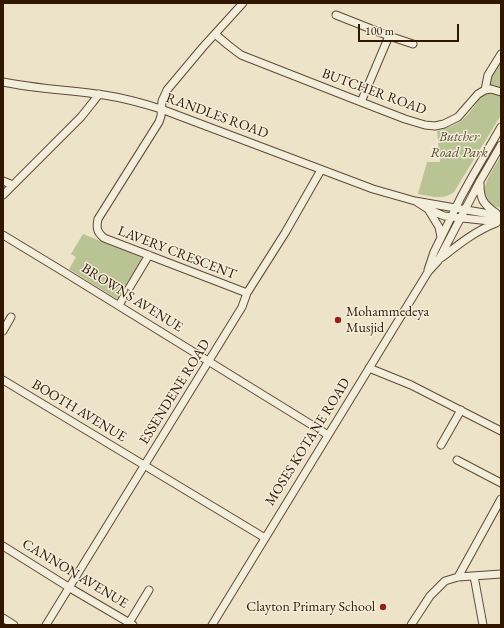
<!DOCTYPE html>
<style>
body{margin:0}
#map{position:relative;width:504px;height:628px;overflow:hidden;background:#ece3c8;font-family:"EB Garamond",serif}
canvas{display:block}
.frame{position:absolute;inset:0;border:4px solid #311601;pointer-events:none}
.scale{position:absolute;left:358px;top:24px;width:101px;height:18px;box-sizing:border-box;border:2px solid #311601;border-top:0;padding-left:5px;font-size:12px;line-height:14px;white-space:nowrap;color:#311601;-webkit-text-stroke:3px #f3eddb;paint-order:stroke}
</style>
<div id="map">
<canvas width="504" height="628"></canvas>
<div class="frame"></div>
<div class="scale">100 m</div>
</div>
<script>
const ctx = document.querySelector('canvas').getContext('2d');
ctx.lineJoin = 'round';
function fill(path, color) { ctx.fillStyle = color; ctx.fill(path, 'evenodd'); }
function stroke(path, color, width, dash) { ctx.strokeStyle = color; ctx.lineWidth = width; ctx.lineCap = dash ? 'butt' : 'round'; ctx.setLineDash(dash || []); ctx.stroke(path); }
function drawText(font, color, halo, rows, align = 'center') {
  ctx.font = font + ' "EB Garamond",serif'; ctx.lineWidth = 3; ctx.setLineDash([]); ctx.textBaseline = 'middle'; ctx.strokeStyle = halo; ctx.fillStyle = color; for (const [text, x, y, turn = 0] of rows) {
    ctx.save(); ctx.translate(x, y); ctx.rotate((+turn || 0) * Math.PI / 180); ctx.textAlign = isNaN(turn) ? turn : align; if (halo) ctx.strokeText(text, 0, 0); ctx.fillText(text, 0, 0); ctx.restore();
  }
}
const green = new Path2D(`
 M501,59V115L454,192C442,201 432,196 418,194L427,162H440L437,131C444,129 451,127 458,123C471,115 481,96 489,83L490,79Z
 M501,156V208C469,200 492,172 501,156Z
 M83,234L143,258L117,299L69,269L76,257L71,254Z`);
const minor = new Path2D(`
 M243,3L203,47L167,90L162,101L161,116L159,122L98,219C96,228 97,232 104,238L247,293
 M336,15L389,36L413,44
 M215,34L228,45L241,55L361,102L405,119L425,125L435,126L444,124L458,117L478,94L485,90L488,75L501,54
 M3,82C36,89 71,90 104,95C124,98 142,103 161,109L373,189L415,201L501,216
 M485,90L491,89L501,92
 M361,102L389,36
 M3,181L13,185
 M480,184C480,199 483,204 496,213
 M3,195L81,117L93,102L99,94
 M417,202L428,209L444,216L490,221H501
 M428,209L439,227L441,237
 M3,235L64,272L328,435
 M441,258C458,245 475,231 496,223
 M428,270L434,252L461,197L472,177L501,127
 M119,305L149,255
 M3,331L11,317
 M369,368L411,385L501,431
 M3,380L265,538
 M441,445L461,410
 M457,460L501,483
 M3,546L70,588L133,625
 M474,576L483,625
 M458,577L501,499
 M3,618L14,625
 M129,623L149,590
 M46,625L242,307L247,293L285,233L321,170
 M212,625L428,272L438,261L480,181L501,145
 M411,625L430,596L445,581L458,577L501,574`);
const markers = [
 [338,320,4,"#8f2418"],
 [383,607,4,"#8f2418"]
];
const streetNames = [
 ["BUTCHER ROAD",374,92,20],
 ["RANDLES ROAD",217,116,20],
 ["LAVERY CRESCENT",177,253,21],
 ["BROWNS AVENUE",132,298,32],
 ["ESSENDENE ROAD",175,392,-58],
 ["BOOTH AVENUE",79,411,31],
 ["MOSES KOTANE ROAD",308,442,-58],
 ["CANNON AVENUE",75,574,31]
];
const parkNames = [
 ["Butcher",459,137],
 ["Road Park",459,153]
];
const poiNames = [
 ["Mohammedeya",346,312],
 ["Musjid",346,328],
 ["Clayton Primary School",375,607,"right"]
];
fill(green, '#bac394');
stroke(minor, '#604933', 9);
stroke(minor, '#f3eddb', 7);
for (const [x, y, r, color] of markers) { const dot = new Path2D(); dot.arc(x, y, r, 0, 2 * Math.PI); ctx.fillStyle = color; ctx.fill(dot); stroke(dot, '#f3eddb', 1.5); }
drawText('14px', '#311601', '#f3eddb', streetNames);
drawText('italic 14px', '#5a4a2d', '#f3eddb', parkNames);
drawText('14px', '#311601', '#f3eddb', poiNames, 'left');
</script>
